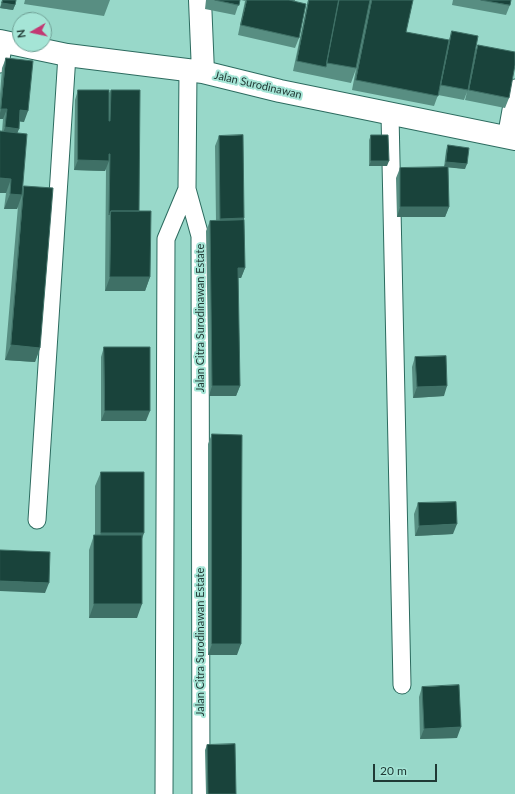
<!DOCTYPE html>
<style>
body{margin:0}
#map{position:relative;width:515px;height:794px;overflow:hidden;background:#98d8c9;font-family:Lato,sans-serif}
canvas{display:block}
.north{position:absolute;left:12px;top:12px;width:40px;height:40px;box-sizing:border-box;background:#a5e5d6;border:1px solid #70a196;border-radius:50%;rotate:261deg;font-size:11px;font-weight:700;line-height:16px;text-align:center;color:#203a35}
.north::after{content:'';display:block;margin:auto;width:14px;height:18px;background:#c23973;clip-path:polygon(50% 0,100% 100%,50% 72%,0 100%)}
.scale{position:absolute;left:373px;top:764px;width:64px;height:18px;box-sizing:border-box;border:2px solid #203a35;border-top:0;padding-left:5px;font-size:12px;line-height:14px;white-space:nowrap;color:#203a35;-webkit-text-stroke:3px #a5e5d6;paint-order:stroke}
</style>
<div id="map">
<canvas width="515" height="794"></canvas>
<div class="north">N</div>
<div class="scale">20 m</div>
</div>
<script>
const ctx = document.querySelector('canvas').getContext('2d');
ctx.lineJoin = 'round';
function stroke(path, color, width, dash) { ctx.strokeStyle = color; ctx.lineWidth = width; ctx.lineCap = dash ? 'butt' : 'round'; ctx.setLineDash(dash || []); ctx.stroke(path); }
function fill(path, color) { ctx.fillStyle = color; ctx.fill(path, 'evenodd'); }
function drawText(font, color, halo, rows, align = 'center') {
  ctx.font = font + ' Lato,sans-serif'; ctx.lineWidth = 4; ctx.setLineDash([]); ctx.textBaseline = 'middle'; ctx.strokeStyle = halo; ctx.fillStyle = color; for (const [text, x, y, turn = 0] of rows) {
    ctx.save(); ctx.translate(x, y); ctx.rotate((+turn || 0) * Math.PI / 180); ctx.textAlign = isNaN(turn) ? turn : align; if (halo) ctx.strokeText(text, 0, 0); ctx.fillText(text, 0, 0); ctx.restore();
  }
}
const street = new Path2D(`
 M0,64L4,42
 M188,70L187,189L200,236L201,794
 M390,114L402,685
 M506,138L515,88
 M37,520L67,55
 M164,794L166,239L187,189`);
const secondary = new Path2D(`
 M200,0L203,72
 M0,41L67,55L203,72L280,91L515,139`);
const wall = new Path2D(`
 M2,0H16L15,5L13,10L0,8Z
 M25,0H110L104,16L24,4Z
 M206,0H240L235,15L205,9Z
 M241,0H295L299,38L295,48L238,35L245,1Z
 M308,0H413L406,32L449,40L452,31L475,52L478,45L509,98L505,108L465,100L467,92L464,100L438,95L434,106L352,90L356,69L351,83L293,71Z
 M453,0H511L510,5L506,15L452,5Z
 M6,58L24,122L19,121L17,133L22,189L24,186L40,348L35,362L5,360L18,206L17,209H4L6,193L2,132L3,119H0V94L2,68Z
 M78,90L109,93L111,90L139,211L150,277L145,291H105L106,168L105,171L74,170L75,100Z
 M371,135L387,166H369V140Z
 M219,136L244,218V221L245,268L241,278H238L240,386L236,396H209L206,231L210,221H216L215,146Z
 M448,145L465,169L448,167L449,207L445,217H397L396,178L400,168L444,167L446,151Z
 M104,347L146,421H101V357Z
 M415,357L444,396L413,398L412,367Z
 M212,434L237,655H208V444Z
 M101,472L142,540L137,618H89V550L94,535H95V486Z
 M418,503L453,534L415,536L414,514Z
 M422,687L457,738L420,739L419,697Z
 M207,745L236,794H206L205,750Z`);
const shadedWall = new Path2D(`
 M2,3L15,5L13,10L0,8Z
 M1,109H7L3,119H0V113Z
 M20,110L28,111L24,122L16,121Z
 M5,127L19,129L15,139L2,137Z
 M110,154L108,161H109L105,171L74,170L78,160Z
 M371,161H389L387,166H369Z
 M446,162L467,164L465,169L444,167Z
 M0,178L11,179L6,193H0Z
 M10,194L22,195L17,209H4Z
 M400,207H449L445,217H397Z
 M244,218L241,228L216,229L220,219Z
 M238,268H245L241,278H234Z
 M110,277H150L145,291H105Z
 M11,345L40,348L35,362L5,360Z
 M212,386H240L236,396H209Z
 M447,386L444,396L413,398L417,387Z
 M105,411H150L146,421H101Z
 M457,524L453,534L415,536L419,526Z
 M101,533H144L139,548H95Z
 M0,581L49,583L45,593L0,591Z
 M94,604H142L137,618H89Z
 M212,644H241L237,655H208Z
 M461,727L457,738L420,739L424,729Z`);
const building = new Path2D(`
 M3,0H16L15,5L2,3Z
 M215,0H240L239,5Z
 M247,0H289L306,4L299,38L241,25Z
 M309,0H339L326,67L297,61Z
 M339,0H370L356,68L327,63Z
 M372,0H413L406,32L449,40L438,96L356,80Z
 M481,0H511L510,5Z
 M452,31L478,36L468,90L441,85Z
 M478,45L515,52V65L509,98L469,90Z
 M6,58L33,61L28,111L20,110L19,129L5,127L7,109H1Z
 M78,90H109V121H110L111,90H140L139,211H111L109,215L110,154H109V161L78,160Z
 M0,131L27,134L22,195L10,194L11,179L0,178Z
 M243,135L244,218L220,219L219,136Z
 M371,135H388L389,161H371Z
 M448,145L469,148L467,164L446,162Z
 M448,167L449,207H400V168Z
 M24,186L53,188L40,348L11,345Z
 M111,211H151L150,277H110Z
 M244,220L245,268H238L240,386H212L210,221Z
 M104,347H150V411H105Z
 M446,356L447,386L417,387L415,357Z
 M212,434L242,435L241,644H212Z
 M101,472H144V533H101Z
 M456,502L457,524L419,526L418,503Z
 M94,535H142V604H94Z
 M0,550L50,552L49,583L0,581Z
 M459,685L461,727L424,729L422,687Z
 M235,744L236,794H208L207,745Z`);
const streetNames = [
 ["Jalan Surodinawan",258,85,13],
 ["Jalan Citra Surodinawan Estate",200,318,-90],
 ["Jalan Citra Surodinawan Estate",200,642,-90]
];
stroke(street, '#2c6b5f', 19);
stroke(secondary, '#2c6b5f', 24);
stroke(street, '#fff', 17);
stroke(secondary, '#fff', 22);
fill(wall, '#588e82');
fill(shadedWall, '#3f7066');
fill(building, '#19433b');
stroke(building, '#3f7066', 1);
drawText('11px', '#203a35', '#a5e5d6', streetNames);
</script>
